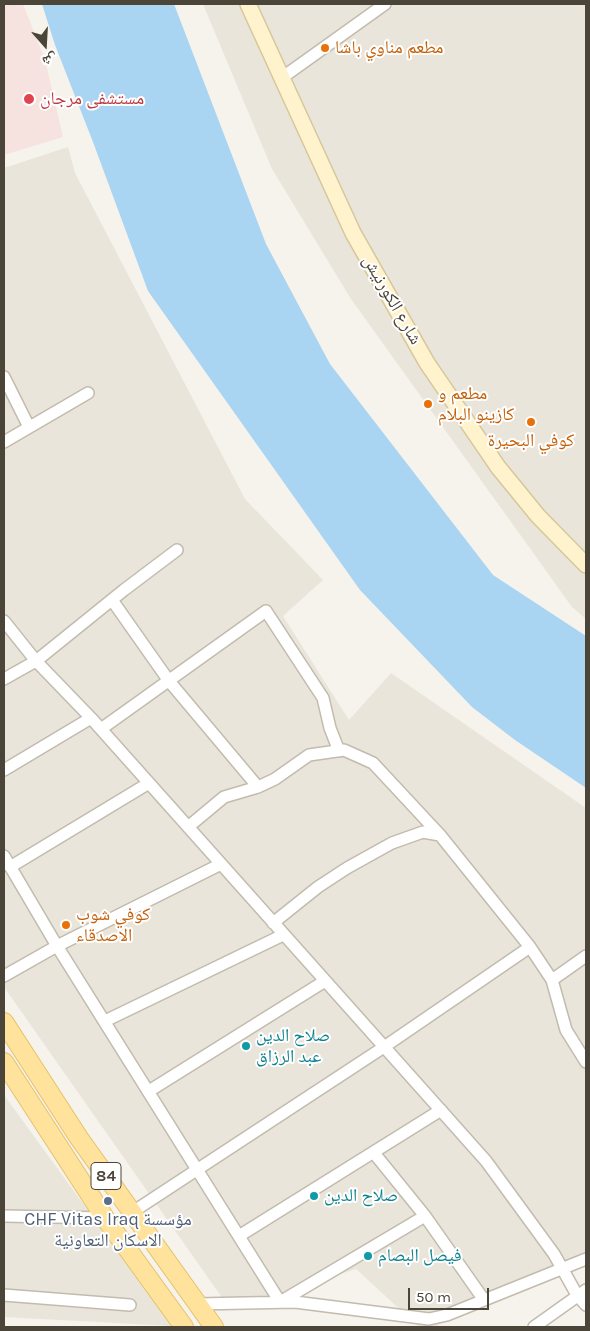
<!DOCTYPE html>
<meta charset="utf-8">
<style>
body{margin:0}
#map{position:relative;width:590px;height:1331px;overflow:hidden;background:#f6f3ec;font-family:Karla,"Noto Naskh Arabic",sans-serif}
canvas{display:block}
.frame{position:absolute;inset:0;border:5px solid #4b4439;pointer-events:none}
.north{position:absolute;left:20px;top:20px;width:50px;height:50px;-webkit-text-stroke:4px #fff;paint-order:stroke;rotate:161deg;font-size:14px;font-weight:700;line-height:20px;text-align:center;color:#4b4439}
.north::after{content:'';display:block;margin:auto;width:18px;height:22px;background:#4b4439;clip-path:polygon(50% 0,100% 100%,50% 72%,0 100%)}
.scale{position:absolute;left:408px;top:1288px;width:81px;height:22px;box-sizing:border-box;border:2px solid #4b4439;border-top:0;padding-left:6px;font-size:15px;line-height:18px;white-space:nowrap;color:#4b4439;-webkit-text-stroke:4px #fff;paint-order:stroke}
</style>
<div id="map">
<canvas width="590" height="1331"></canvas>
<div class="frame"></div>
<div class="north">ش</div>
<div class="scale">50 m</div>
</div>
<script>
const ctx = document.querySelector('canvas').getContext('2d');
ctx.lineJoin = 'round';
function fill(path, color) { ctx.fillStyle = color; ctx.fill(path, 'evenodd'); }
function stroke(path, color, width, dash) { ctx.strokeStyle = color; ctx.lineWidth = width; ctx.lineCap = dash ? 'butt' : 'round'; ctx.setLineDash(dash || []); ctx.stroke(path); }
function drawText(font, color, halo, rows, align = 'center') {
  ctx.font = font + ' Karla,"Noto Naskh Arabic",sans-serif'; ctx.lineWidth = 4; ctx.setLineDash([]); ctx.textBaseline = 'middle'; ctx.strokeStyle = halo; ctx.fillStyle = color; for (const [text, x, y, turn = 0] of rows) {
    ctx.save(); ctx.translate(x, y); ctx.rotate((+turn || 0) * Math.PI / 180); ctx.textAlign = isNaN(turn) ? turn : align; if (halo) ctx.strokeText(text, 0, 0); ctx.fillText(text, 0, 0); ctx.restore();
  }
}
const residential = new Path2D(`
 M203,4H586V619L572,607L351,299L272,169Z
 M68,147L75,173L245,499L323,580L283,616L349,720L391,673L586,808V1263L434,1327H419L356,1269L230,1309L4,987V168Z
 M4,1095L172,1326L4,1317Z`);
const medical = new Path2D(`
 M4,4H23L45,60L63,137L4,155Z`);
const water = new Path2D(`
 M42,4H174L266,244L330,364L493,575L586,636V788L515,740L472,707L360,590L148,291L93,142L55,45Z`);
const street = new Path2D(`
 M283,77L385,4
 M4,377L29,427
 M4,442L88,393
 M112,600L169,681L258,787L224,797L188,827
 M4,621L36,661L91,718L486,1161L554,1254L577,1295L586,1305
 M4,679L36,661L124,590L177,550
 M101,729L266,611L323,698L330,728L339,751
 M4,770L91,718
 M258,787L275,779L309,755L344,750L373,763L440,835L530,947L552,980L566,1030L586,1062
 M4,856L57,946L280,1302L425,1216
 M10,867L149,783
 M273,923L318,887L347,868L392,843L423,832L440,835
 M4,976L57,946L221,864
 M552,980L586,956
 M105,1021L283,935
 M149,1091L325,981
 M374,1153L425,1216L484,1300
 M131,1213L384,1047L530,947
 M4,1216L105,1218
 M239,1236L441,1110
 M4,1295L130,1305
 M197,1304L295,1302L429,1319L447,1315L586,1259
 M534,1327L586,1290`);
const secondary = new Path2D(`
 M248,4L353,233L427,363L498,467L538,516L586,565`);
const primary = new Path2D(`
 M4,1022L79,1138L214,1327
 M4,1062L105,1218L184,1327`);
const markers = [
 [325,48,5,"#e8710a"],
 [29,99,6,"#e0444e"],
 [428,404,5,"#e8710a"],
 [531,422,5,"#e8710a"],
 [66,925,5,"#e8710a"],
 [246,1046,5,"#0f9aa8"],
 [314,1196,5,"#0f9aa8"],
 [108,1201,5,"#5c6f8a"],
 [368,1256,5,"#0f9aa8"]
];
const shields = [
 [106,1176,30]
];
const shieldNames = [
 ["84",106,1176]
];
const foodNames = [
 ["مطعم مناوي باشا",335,48],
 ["مطعم و",438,394],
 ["كازينو البلام",438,415],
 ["كوفي البحيرة",531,441,"center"],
 ["كوفي شوب",76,915],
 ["الاصدقاء",76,936]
];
const healthNames = [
 ["مستشفى مرجان",40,99]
];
const streetNames = [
 ["شارع الكورنيش",392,300,60]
];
const cultureNames = [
 ["صلاح الدين",256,1036],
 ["عبد الرزاق",256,1057],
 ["صلاح الدين",324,1196],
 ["فيصل البصام",378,1256]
];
const serviceNames = [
 ["CHF Vitas Iraq مؤسسة",108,1220],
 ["الاسكان التعاونية",108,1241]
];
fill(residential, '#eae5da');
fill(medical, '#f6e3e0');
fill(water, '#a9d4f2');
stroke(street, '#c2bbae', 14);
stroke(secondary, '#d6c79b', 18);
stroke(primary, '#e6c16a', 20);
stroke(street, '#fff', 11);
stroke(secondary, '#fff3cd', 15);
stroke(primary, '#ffe39c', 18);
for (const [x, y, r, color] of markers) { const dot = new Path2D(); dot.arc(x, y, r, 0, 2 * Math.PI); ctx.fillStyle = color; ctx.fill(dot); stroke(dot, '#fff', 2); }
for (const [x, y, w] of shields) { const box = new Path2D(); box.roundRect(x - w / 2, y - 13.5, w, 27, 4); ctx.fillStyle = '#fff'; ctx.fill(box); stroke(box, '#4b4439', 1); }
drawText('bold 16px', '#4b4439', null, shieldNames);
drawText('18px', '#c56008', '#fff', foodNames, 'left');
drawText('18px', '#be3a42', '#fff', healthNames, 'left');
drawText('18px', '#4b4439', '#fff', streetNames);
drawText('18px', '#0d838f', '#fff', cultureNames, 'left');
drawText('18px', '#4e5e75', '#fff', serviceNames);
</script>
